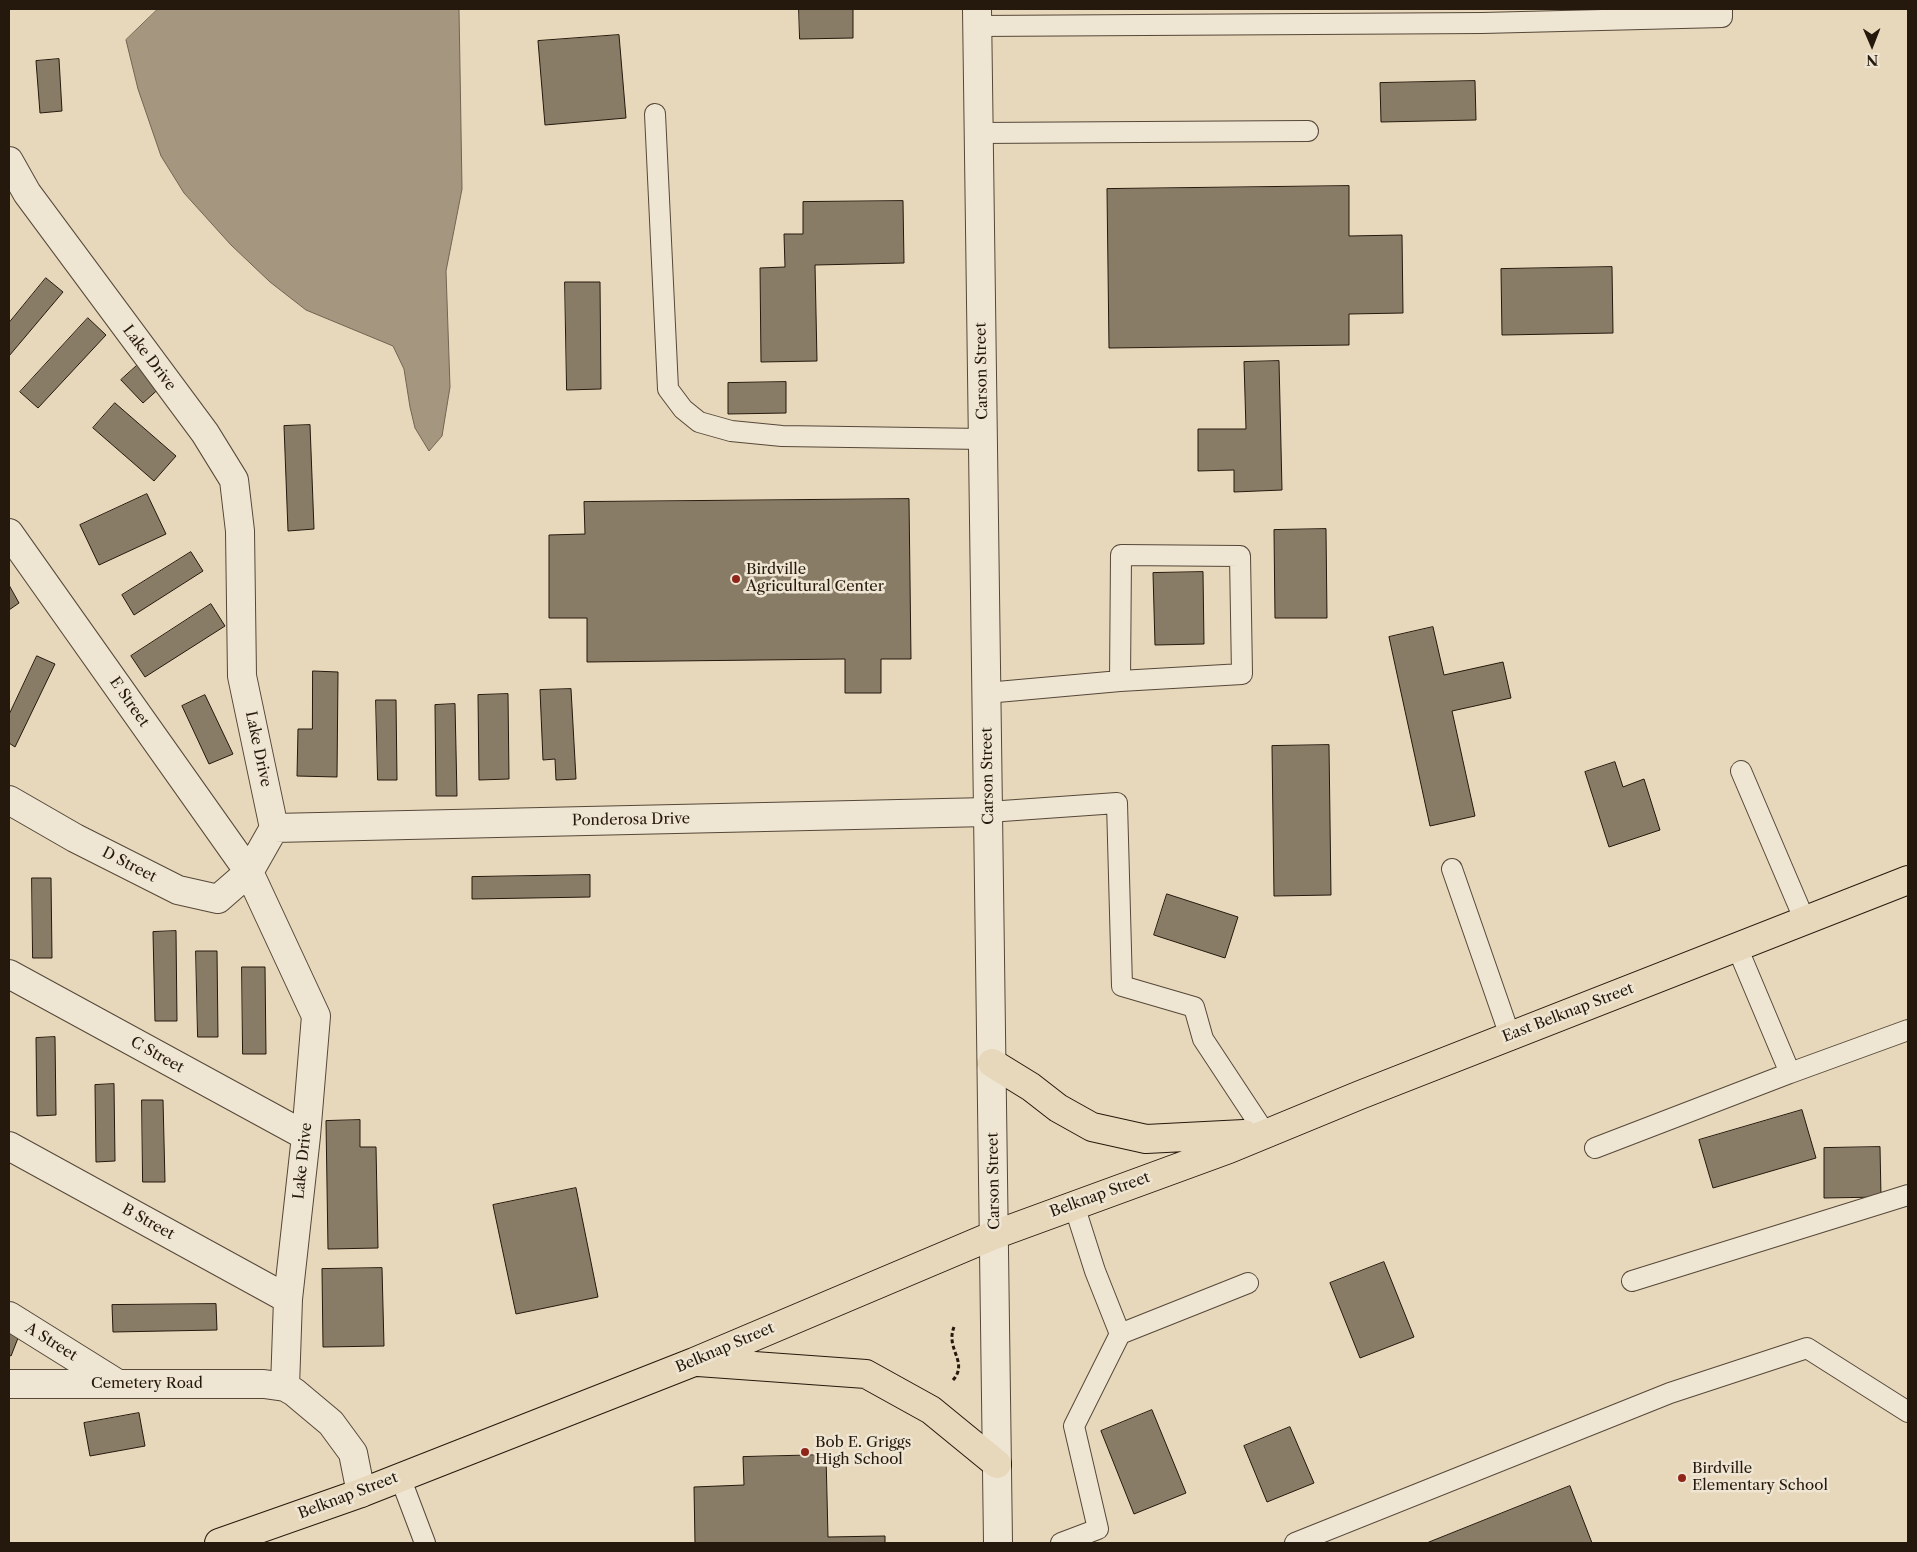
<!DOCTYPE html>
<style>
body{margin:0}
#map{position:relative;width:1917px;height:1552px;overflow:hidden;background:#e7d7bb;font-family:"Libre Caslon Text",serif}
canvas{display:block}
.frame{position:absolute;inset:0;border:10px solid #24190c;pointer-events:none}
.north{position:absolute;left:1847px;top:20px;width:50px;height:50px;-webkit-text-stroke:4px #efe5d3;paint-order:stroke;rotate:179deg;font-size:14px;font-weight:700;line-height:20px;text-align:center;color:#24190c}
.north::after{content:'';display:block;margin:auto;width:18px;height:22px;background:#24190c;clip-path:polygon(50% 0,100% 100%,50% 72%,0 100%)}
</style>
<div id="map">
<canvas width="1917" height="1552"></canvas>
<div class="frame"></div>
<div class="north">N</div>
</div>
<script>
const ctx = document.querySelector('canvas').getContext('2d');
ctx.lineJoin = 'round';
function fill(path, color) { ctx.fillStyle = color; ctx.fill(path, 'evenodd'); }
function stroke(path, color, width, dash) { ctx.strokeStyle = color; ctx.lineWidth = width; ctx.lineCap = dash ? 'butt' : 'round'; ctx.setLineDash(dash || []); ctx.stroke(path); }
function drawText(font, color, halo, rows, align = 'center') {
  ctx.font = font + ' "Libre Caslon Text",serif'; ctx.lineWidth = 5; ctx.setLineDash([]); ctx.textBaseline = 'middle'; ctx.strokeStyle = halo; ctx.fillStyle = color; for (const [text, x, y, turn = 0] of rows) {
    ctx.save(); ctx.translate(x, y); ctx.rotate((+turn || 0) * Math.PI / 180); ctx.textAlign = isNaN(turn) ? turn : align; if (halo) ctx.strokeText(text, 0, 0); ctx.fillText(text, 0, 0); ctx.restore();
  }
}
const water = new Path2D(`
 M158,9H459L462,189L446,271L450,387L442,436L429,451L415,428L410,407L404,369L393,346L306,310L270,282L231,245L184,193L161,156L138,89L126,40Z`);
const building = new Path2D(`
 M799,9H853V38L800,39Z
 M619,35L626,118L545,125L538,41Z
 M59,59L62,111L40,113L36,61Z
 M1475,81L1476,120L1381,122L1380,83Z
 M1349,186V236L1402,235L1403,313L1349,314V345L1109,348L1107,189Z
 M903,201L904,263L815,265L817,361L761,362L760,268L785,267L784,234H803V202Z
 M1612,267L1613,333L1502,335L1501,269Z
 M46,278L63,292L9,356V323Z
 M565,282H600L601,389L567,390Z
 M88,318L106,335L38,408L20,392Z
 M1279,361L1282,490L1234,492V470L1198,471V429H1246L1244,362Z
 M141,362L163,385L143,403L121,380Z
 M786,382V413L728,414V383Z
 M115,403L176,456L154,481L93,428Z
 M310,425L314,529L288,531L284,426Z
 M147,494L166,534L99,565L80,525Z
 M909,499L911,659H881V693H845V659L587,662V618H549V535L585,534L584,502Z
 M1326,529L1327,618H1275L1274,530Z
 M191,552L203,571L134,615L122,595Z
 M1203,572L1204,644L1155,645L1153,573Z
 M9,585L19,603L9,610Z
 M211,604L225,626L145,677L131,656Z
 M1433,627L1444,675L1503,662L1511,698L1452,711L1475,816L1430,826L1389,637Z
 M37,656L55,664L15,747L9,743V715Z
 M313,671L338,672L337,777L297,776L298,729H312Z
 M571,689L576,779L556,780L555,759L543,760L540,690Z
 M508,694L509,779L479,780L478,695Z
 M205,695L233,754L209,764L182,706Z
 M376,700H396L397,780H378Z
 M455,704L457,796H436L435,705Z
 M1329,745L1331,895L1274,896L1272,746Z
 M1615,762L1623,787L1644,779L1660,830L1609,847L1585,772Z
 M590,875V897L472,899V877Z
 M32,878H51L52,958H33Z
 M1167,894L1238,917L1225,958L1154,935Z
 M176,931L177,1021H155L153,932Z
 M196,951H217L218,1037H198Z
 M242,967H265L266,1054H243Z
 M55,1037L56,1115L37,1116L36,1038Z
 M114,1084L115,1161L96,1162L95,1085Z
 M142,1100H163L165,1182H143Z
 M1802,1110L1816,1158L1713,1188L1699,1140Z
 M360,1120V1147H376L378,1248L328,1249L326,1121Z
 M1880,1147L1881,1197L1824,1198V1148Z
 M576,1188L598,1297L516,1314L493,1205Z
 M1384,1262L1414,1337L1360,1358L1330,1283Z
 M382,1268L384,1346L323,1347L322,1269Z
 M216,1304L217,1330L113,1332L112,1305Z
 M9,1328L20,1333L11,1356L9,1355Z
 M1152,1410L1186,1493L1134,1514L1101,1431Z
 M139,1413L145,1446L90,1456L84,1423Z
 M1290,1427L1314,1483L1267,1502L1244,1446Z
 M826,1455L828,1537L885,1536V1543H695L694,1487L744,1485L743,1457Z
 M1570,1486L1592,1543H1427Z`);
const path = new Path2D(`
 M953,1380C969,1362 945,1349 954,1327`);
const service = new Path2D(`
 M977,26L1482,23L1722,17V9
 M655,114L668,389L683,409L699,422L731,431L782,436L983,439
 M978,133L1308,131
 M986,693L1120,681L1242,674L1240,556L1121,555L1120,681
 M1741,771L1805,921
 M988,812L1117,803L1122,986L1194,1007L1203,1039L1265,1133
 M1452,869L1510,1036
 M1790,1073L1908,1030
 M1595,1148L1790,1073L1737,947
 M1074,1205L1095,1271L1120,1334
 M1632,1281L1908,1195
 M400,1477L425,1543
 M1061,1543L1098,1529L1074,1426L1120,1334L1248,1283
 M1295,1543L1670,1393L1807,1348L1908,1412`);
const minor = new Path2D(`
 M9,161L27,193L205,433L234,480L240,531L242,676L274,828L249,872L316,1016L306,1136L288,1299L285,1387
 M9,533L249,872L218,899L178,890L75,838L9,800
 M274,828L988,812
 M9,974L306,1136
 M9,1146L288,1299
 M9,1316L118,1384
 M9,1384H264L285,1387L294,1392L331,1423L353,1453L361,1493`);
const tertiary = new Path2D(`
 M977,9L998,1543`);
const primary = new Path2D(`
 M992,1063L1031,1087L1058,1108L1092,1127L1146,1139L1244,1134
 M698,1362L866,1374L931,1410L997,1464
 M219,1543L361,1493L694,1362L994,1235L1229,1149L1360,1095L1908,880`);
const markers = [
 [736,579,5,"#8f2418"],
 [805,1452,5,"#8f2418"],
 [1682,1478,5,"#8f2418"]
];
const streetNames = [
 ["Lake Drive",149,358,53],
 ["Carson Street",982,371,-91],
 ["E Street",129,702,55],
 ["Lake Drive",258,749,78],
 ["Carson Street",988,776,-91],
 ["Ponderosa Drive",631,820,-1],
 ["D Street",129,865,27],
 ["East Belknap Street",1568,1013,-21],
 ["C Street",157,1055,29],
 ["Lake Drive",303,1161,-84],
 ["Carson Street",994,1181,-91],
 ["Belknap Street",1100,1195,-20],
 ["B Street",148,1222,29],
 ["A Street",51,1342,32],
 ["Belknap Street",725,1348,-23],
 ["Cemetery Road",147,1384],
 ["Belknap Street",348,1496,-21]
];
const poiNames = [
 ["Birdville",746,570],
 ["Agricultural Center",746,587],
 ["Bob E. Griggs",815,1443],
 ["High School",815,1460],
 ["Birdville",1692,1469],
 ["Elementary School",1692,1486]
];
fill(water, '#a59680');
stroke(water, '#716452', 1);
fill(building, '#897c67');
stroke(building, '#24190c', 1);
stroke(service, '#554838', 22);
stroke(minor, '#554838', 30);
stroke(tertiary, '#554838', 30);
stroke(primary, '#24190c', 30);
stroke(path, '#24190c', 3, [4, 2.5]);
stroke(service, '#efe5d3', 20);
stroke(minor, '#efe5d3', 28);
stroke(tertiary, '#efe5d3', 28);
stroke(primary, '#e7d7bb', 28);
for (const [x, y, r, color] of markers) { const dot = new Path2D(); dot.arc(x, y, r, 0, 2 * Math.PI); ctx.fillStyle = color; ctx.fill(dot); stroke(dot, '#efe5d3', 2); }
drawText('15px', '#24190c', '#efe5d3', streetNames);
drawText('15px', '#24190c', '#efe5d3', poiNames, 'left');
</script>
